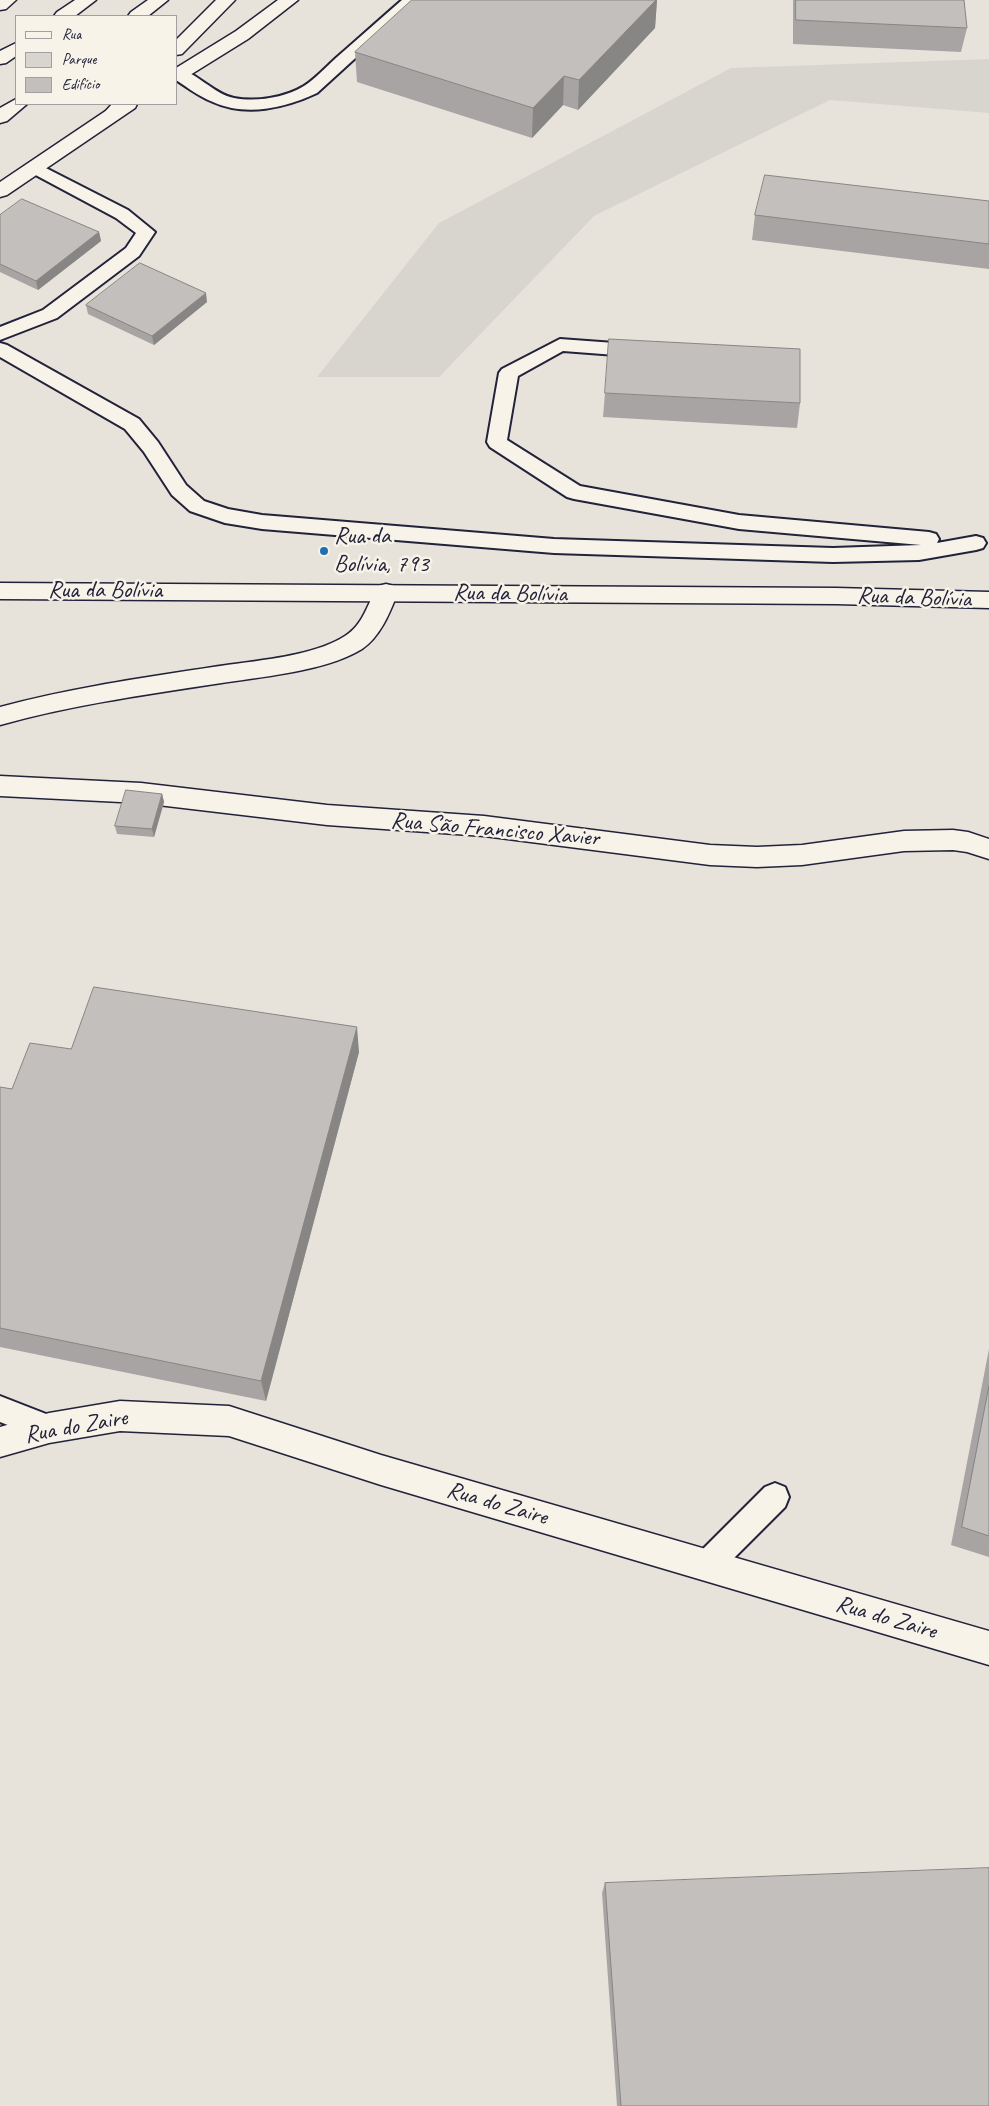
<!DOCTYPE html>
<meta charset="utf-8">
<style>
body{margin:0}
#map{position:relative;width:989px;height:2106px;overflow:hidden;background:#f7f3e8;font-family:Caveat,sans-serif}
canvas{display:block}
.legend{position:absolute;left:15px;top:15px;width:162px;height:90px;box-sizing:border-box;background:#f7f3e8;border:1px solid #a29fa3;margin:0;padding:6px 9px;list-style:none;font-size:15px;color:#22223b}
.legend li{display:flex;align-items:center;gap:10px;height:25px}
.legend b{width:25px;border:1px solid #a29fa3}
</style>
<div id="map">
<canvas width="989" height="2106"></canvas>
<ul class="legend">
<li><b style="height:6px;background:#f7f3e8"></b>Rua</li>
<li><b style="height:14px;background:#d8d5cf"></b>Parque</li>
<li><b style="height:14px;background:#c2bfbd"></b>Edifício</li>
</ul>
</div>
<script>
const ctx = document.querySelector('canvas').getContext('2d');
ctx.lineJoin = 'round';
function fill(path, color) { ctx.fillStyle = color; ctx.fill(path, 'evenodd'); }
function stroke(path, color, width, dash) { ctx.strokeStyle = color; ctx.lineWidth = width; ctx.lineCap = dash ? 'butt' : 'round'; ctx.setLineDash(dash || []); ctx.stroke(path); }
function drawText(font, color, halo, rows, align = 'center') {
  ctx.font = font + ' Caveat,sans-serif'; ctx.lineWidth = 5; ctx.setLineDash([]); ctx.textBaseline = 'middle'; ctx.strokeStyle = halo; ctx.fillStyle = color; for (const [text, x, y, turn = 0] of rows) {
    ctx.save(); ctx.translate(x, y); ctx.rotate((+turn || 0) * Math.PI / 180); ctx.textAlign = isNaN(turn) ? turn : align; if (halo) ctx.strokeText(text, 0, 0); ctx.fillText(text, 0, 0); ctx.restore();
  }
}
const built = new Path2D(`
 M0,0H989V2106H0ZM16,16H176V104H16Z`);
const green = new Path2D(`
 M989,59V113L830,100L594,216L439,377H317L439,223L731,68Z`);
const service = new Path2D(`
 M402,0H419L317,93C285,108 246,117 213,102C200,97 188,88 176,80V69C195,70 213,94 234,98C256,102 284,98 304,86C315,79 326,67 336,58C358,39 380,19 402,0Z
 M36,163L128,210L155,232L139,256L57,318L0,340V327L43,310L126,248L136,233L116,218L30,172L27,168L30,164Z
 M560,339L642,345L649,347L652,351L649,355L642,357L563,351L518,376L507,440L580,486L739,515L929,532L936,534L939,539L937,543L976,536L983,538L986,543L983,548L976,550L919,560L833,562L554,553L262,529L225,523L190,511L172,495L144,452L125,429L0,357V343L7,345L139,419L158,442L186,485L204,501L228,509L262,515L554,539L833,548L921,545L739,529L574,499L567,497L490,447L487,442L499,373L502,369Z
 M0,1396L59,1419L63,1428L59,1437L49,1441L0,1422Z
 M775,1483L785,1487L789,1497L785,1507L717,1575L707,1579L697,1575L692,1565L697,1555L765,1487Z`);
const minor = new Path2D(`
 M386,584L394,586L398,592C390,612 381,636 362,649C325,672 258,677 215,684C143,695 71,705 0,725V707C70,688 141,678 213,667C251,661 313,657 345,636C364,624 367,604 378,586Z
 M0,776L141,783L327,805L484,816L710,845L757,847L802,845L904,831L953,830L968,832L989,839V859L967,852L953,850L904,851L802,865L757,867L710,865L484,836L327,825L141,803L0,796Z
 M120,1401L229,1406L381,1455L989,1631V1665L381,1485L229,1436L120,1431L49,1443L0,1457V1427L49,1413Z`);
const secondary = new Path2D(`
 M0,0H16L6,9L0,10Z
 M278,0H298L248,39L182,80L176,81V68L236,31Z
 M116,104H137L135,108L7,195L0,197V182Z
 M0,583L836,588L989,592V608L836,604L0,599Z`);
const motorway = new Path2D(`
 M75,0H96L75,16H54L57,12Z
 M148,0H168L148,16H128L131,12Z
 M216,0H235L182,54L176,55V40Z
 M16,43V56L6,63L0,64V51Z
 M16,99V104H27L7,121L0,123V108Z
 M112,104H131C125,114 118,120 106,117L104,113Z`);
const wall = new Path2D(`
 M412,0H657L655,28L578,110L563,105L532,138L357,82L355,52Z
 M793,0H964L967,28L961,52L793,44Z
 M989,201V269L752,240L755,215Z
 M0,215L99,232L101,241L38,290L0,272Z
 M207,302L154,345L88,314L86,305Z
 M605,393L800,403L797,428L603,417Z
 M162,794L164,802L154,837L117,834L115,826Z
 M71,1049L359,1052L266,1401L0,1347V1087L12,1089Z
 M989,1349V1557L951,1545Z
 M605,1883L989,2106H617L602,1893Z`);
const shadedWall = new Path2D(`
 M656,0H657L655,28L578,110L579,80Z
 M564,76L563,105L532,138L533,108Z
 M99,232L101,241L38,290L36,281Z
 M206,293L207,302L154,345L152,336Z
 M162,794L164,802L154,837L152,829Z
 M357,1027L359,1052L266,1401L261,1381Z`);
const building = new Path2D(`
 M412,0H656L579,80L564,76L533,108L355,52Z
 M796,0H964L967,28L796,20Z
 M765,175L989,201V244L755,215Z
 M22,199L99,232L36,281L0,264V215Z
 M140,263L206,293L152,336L86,305Z
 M609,339L800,349V403L605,393Z
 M126,790L162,794L152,829L115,826Z
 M94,987L357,1027L261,1381L0,1328V1087L12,1089L30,1043L71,1049Z
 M989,1386V1536L962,1527Z
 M989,1868V2106H621L605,1883Z`);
const markers = [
 [324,551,5,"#1f6fb2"]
];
const poiNames = [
 ["Rua da",334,537],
 ["Bolívia, 793",334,565]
];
const streetNames = [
 ["Rua da Bolívia",105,591],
 ["Rua da Bolívia",510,594,1],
 ["Rua da Bolívia",914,598,2],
 ["Rua São Francisco Xavier",495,830,5],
 ["Rua do Zaire",76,1427,-10],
 ["Rua do Zaire",497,1504,16],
 ["Rua do Zaire",886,1618,16]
];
fill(built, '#e7e3db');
fill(green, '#d8d5cf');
stroke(service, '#22223b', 4);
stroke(minor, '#22223b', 3);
stroke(secondary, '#22223b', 3);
stroke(motorway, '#22223b', 3);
fill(service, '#f7f3e8');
fill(minor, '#f7f3e8');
fill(secondary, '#f7f3e8');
fill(motorway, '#f7f3e8');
fill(wall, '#a7a4a3');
fill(shadedWall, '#888684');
fill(building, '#c2bfbd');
stroke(building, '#888684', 1);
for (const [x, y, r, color] of markers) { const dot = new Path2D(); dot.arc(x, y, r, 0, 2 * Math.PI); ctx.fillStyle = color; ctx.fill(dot); stroke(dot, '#f7f3e8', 2); }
drawText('24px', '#22223b', '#f7f3e8', poiNames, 'left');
drawText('24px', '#22223b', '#f7f3e8', streetNames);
</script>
